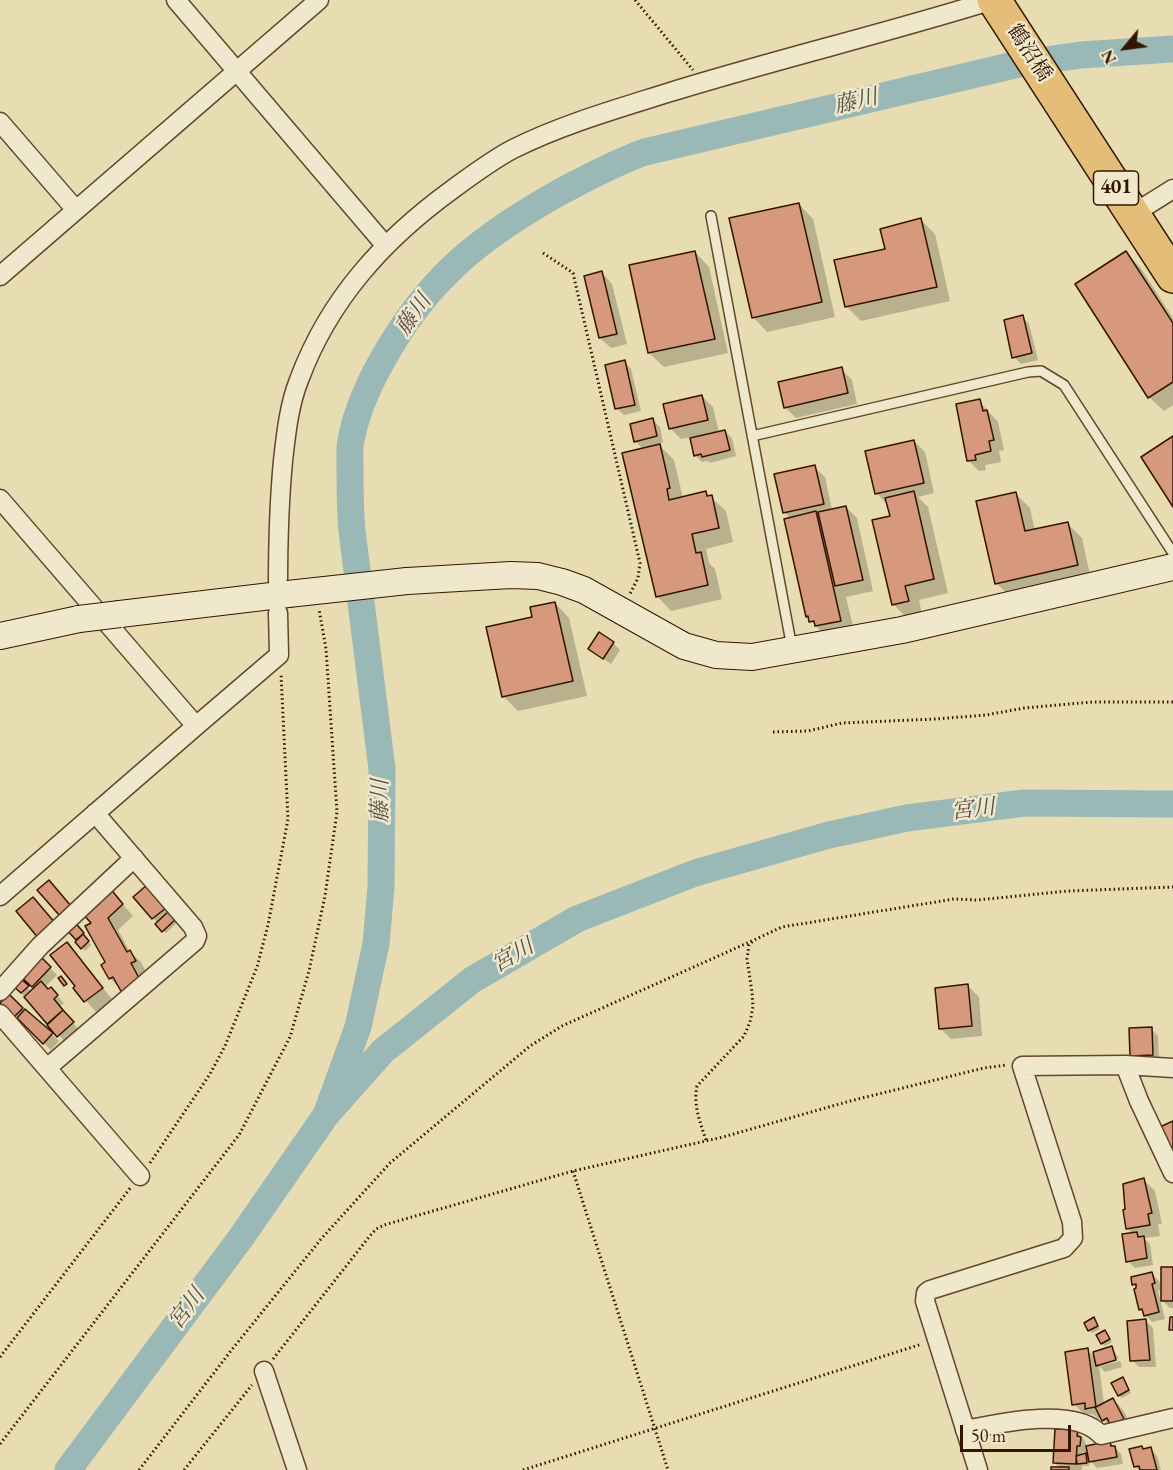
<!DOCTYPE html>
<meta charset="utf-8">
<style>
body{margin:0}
#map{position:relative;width:1173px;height:1470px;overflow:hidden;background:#e8dcb2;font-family:"EB Garamond",serif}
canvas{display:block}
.north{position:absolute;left:1095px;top:18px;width:60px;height:60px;-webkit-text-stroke:4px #f0e8cd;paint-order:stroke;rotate:241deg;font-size:16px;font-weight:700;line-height:24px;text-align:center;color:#331501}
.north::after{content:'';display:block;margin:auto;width:21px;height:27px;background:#331501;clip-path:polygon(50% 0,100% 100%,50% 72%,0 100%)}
.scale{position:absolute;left:960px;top:1425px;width:111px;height:27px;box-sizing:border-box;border:3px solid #331501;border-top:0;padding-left:8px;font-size:18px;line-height:21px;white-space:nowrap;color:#331501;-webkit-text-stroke:4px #f0e8cd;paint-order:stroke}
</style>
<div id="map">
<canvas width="1173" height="1470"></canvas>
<div class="north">N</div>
<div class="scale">50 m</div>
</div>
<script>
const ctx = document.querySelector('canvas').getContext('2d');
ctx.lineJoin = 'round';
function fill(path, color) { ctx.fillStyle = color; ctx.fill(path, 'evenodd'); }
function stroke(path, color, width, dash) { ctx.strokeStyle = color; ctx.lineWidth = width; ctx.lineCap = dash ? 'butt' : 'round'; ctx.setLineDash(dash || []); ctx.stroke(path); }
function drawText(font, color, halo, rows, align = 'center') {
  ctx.font = font + ' "EB Garamond","Noto Serif JP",serif'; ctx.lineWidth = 5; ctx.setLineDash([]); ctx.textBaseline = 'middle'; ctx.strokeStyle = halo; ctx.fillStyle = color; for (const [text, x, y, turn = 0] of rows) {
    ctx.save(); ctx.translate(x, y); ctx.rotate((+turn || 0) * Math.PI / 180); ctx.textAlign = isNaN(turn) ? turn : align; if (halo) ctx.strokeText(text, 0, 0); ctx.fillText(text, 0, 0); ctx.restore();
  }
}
const shadow = new Path2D(`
 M799,204L813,219L835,317L767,332L753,317Z
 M921,220L935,234L950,301L861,321L846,306L887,250Z
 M695,252L709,267L728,353L664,367L649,353Z
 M1126,253L1140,267L1173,318V405L1164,411L1149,397Z
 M602,273L612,284L627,344L611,348L600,338Z
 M1023,317L1029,324L1038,360L1021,364L1014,357Z
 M625,362L631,369L641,411L624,415L617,409Z
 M841,369L852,380L857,404L796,418L785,407Z
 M702,396L713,407L719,433L725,431L732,438L736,456L710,463L708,461L702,462L695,455L691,437L681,439L671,429Z
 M979,401L998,422L1004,450L999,451L1001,462L985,465L986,470L979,471L969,461Z
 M653,420L660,427L663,443L658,444L674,460L683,498L706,493L726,511L733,542L706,549L709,563L715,569L722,599L671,611L657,596L643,449L635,441Z
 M914,441L925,452L934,493L918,497L928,507L948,593L919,600L922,615L908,619L893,604L891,517L887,504L876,493Z
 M814,467L825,477L832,510L846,507L857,518L873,591L846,597L855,635L825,636L807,616L791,519L785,513Z
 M1015,493L1030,508L1035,531L1067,523L1082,538L1091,579L1011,597L996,583Z
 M555,603L569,618L587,696L518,711L503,696Z
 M613,643L620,650L611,664L590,649Z
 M147,887L178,922L166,933L135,897Z
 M109,889L133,916L118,930L130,952L141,962L146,972L141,974L149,990L120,989L110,978L107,963L93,923Z
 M73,922L91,945L85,951L67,928Z
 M66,944L112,999L96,1012L75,988L77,986Z
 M39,957L57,975L45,987L48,991L51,989L64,1003L59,1007L79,1030L65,1042L14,985L19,979L32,992L35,989L22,975Z
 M968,986L979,997L982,1036L951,1039L940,1028Z
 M9,996L59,1041L51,1050L2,1003Z
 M1151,1029L1158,1036L1159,1062L1138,1063L1131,1056Z
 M1144,1180L1155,1191L1162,1224H1158L1160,1236L1144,1238L1150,1244L1153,1265L1135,1268L1128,1261L1133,1234L1127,1228Z
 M1173,1268V1308H1170L1163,1301Z
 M1152,1274L1159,1281L1161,1290L1158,1291L1165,1319L1152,1322L1140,1309L1139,1289L1134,1284Z
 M1094,1319L1100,1329L1092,1333L1089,1330Z
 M1146,1321L1153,1328L1156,1367H1139L1132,1360Z
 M1105,1332L1112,1342L1105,1346L1102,1343Z
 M1111,1348L1119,1358L1100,1363V1366L1120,1361L1122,1367L1105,1372L1099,1366L1104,1404L1113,1399L1123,1410L1134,1430L1113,1431L1102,1418L1098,1419L1093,1414L1085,1415L1074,1404L1087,1350L1096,1359Z
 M1125,1382L1131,1393L1122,1398L1119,1395Z
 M1077,1432L1084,1439L1087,1447L1110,1443L1121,1454L1123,1464L1097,1468L1089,1460V1466H1082V1470H1052L1061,1469L1054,1462ZM1082,1452L1092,1453L1090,1460L1085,1455L1083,1456Z
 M1142,1448L1144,1450L1150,1449L1157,1456L1161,1470H1139L1135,1467Z`);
const river = new Path2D(`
 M326,1115L358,1027L376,944L381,887L382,769L352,531C350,509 350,488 350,467C350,458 349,448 351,440C357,408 371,379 387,352C432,274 485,234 562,191C589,177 616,162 645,152L1023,63L1081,55L1173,49
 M68,1470L240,1239L326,1115L383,1051L472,980L577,919L695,873L829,835L907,818L1024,803L1173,804`);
const building = new Path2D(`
 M799,203L822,302L752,318L729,218Z
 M921,218L937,287L845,307L834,260L885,249L880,229Z
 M695,251L715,339L648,353L629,265Z
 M1126,251L1173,323V382L1148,398L1075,284Z
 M602,271L617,334L599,338L584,276Z
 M1023,315L1032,353L1012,358L1004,320Z
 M625,360L635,405L615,409L605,365Z
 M842,367L848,393L784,408L778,382Z
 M702,395L708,420L669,429L663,404Z
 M980,399L983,411L987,410L994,440L989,441L991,451L975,455L976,460L967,461L956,404Z
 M653,418L657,436L634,442L630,424Z
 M725,430L730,450L702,457L701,454L694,456L690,438Z
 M1173,436V507L1141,457Z
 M914,440L924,483L875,494L865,451Z
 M660,444L670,488L667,489L669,500L706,491L707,496L712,495L719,528L692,534L696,553L701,552L708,585L656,597L622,453Z
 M815,465L824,504L783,513L774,474Z
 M914,491L934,579L905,586L909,601L892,605L872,520L890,516L885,498Z
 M1016,492L1025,531L1068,522L1078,565L995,584L976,501Z
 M846,506L863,580L835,586L818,512Z
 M816,511L841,621L815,626L814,621L809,622L808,616L806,617L784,519Z
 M555,602L573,681L502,697L486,627L532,617L530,607Z
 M599,632L614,642L603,659L588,649Z
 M49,880L71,906L60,916L37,890Z
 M147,885L166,908L152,919L133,897Z
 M109,887L123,904L108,918L127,952L130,950L136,961L131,963L139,978L122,993L113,977L109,979L101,965L105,962L85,926L91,923L82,913Z
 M33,897L56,924L39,939L16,911Z
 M170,910L177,918L162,932L155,924Z
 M73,920L84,933L76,940L65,928Z
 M83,934L89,941L81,949L75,942Z
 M67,942L103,988L84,1002L73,988L75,986L50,955Z
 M39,955L51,967L32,987L19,975Z
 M61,976L67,984L64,986L58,978Z
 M19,977L29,986L21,993L12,985Z
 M41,981L48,989L51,987L58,995L54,999L63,1010L47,1024L24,997Z
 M968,984L972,1026L939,1029L935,988Z
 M9,994L23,1008L14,1017L0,1003Z
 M25,1009L53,1033L43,1044L17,1018Z
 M63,1010L74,1022L57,1037L47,1025Z
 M1152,1027L1153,1055L1130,1056L1129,1028Z
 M1173,1121V1154L1160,1127Z
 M1144,1178L1152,1213L1148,1214L1150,1225L1126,1229L1123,1210L1125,1209L1123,1184Z
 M1137,1232L1138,1237L1144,1236L1147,1258L1126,1262L1122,1234Z
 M1161,1267H1173V1301H1161Z
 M1152,1272L1155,1283L1152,1284L1159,1312L1144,1316L1142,1309L1139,1310L1134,1289L1136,1288V1284L1132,1285L1131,1277Z
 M1094,1317L1098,1326L1088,1331L1084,1323Z
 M1170,1317H1173V1330H1169Z
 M1146,1319L1150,1360L1130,1361L1127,1321Z
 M1105,1330L1110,1339L1101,1344L1096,1335Z
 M1112,1346L1116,1360L1096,1366L1093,1352Z
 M1088,1348L1096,1407L1113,1398L1124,1419L1111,1426L1107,1418L1102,1421L1095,1407L1085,1409V1403L1072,1405L1065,1352Z
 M1123,1377L1129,1390L1118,1396L1111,1383Z
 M1055,1429L1078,1430L1077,1436L1081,1437L1080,1446H1077L1076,1464L1053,1463Z
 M1110,1441L1111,1446H1115L1117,1457L1089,1462L1086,1446Z
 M1142,1446L1143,1449L1151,1447L1157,1470H1140L1139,1466L1134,1467L1129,1449Z
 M1086,1453L1087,1463L1077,1464L1076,1456Z
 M1051,1467H1069V1470H1051Z`);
const path = new Path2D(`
 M635,0L693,70
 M543,253L573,273L640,563L638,578L630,594
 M773,732L808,731L842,723L936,719L986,715L1024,708L1092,702H1173
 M706,1140C700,1122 693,1105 697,1086L744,1036L750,1022L753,1007L752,992L747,959L749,945L754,940L782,927L954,899L977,900L1068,891L1173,887
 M150,1163L210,1074L225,1046L257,967L268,925L288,819L281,674
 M573,1171L668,1470
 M0,1357L131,1187
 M273,1359L369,1237L376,1229L384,1225L573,1171L723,1137L850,1101L984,1068L1007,1065
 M0,1444L239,1135L290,1037L309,971L325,896L337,812L326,649L319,609
 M139,1470L230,1352L321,1239L390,1163L530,1046L562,1026L754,940
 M184,1470L252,1385
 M523,1470L922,1344`);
const lane = new Path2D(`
 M711,216L792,648
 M752,436L1028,372L1041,371L1064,385L1173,553`);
const street = new Path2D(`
 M176,0L385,245
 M0,122L76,210
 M1133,214L1173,189
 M0,276L319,0
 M0,499L196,726L279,655L278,613
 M278,585C278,543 279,503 283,461C286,434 289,405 299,380C329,299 384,239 453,189C472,175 492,160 513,149C561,125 613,110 664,94C773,60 884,34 993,0
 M0,896L196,726
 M0,991L40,946L134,858
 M0,1014L140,1176
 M1125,1065L1139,1101L1173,1173
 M47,1068L195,941L197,936L193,927L95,813
 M264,1371L297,1470
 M965,1430C999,1423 1076,1406 1101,1435L1173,1418
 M978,1470L925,1301L926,1293L930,1290L1064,1248L1073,1238L1072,1222L1022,1066L1125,1065L1173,1068`);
const secondary = new Path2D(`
 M407,581L511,575L538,576L562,582L584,590L684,646L716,655L752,657L902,630L1173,567
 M120,614L288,594
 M0,636L79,619`);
const highway = new Path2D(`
 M994,0L1173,276`);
const secondaryBridge = new Path2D(`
 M288,594L407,581
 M79,619L120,614`);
const shields = [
 [1116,188,45]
];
const shieldNames = [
 ["401",1116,188]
];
const streetNames = [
 ["鶴沼橋",1029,53,57]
];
const waterNames = [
 ["藤川",856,102,-13],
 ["藤川",414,315,-55],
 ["藤川",381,801,-90],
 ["宮川",973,810,-7],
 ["宮川",513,956,-30],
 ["宮川",187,1309,-53]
];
fill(shadow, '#0003');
stroke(river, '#9ab9b6', 27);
fill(building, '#d6997d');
stroke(building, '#331501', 1.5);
stroke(lane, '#60472d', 12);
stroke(street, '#60472d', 21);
stroke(secondary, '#331501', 28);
stroke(highway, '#331501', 36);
stroke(path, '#331501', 3, [1.5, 3]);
stroke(lane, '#f0e8cd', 9);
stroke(street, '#f0e8cd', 18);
stroke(secondary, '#f0e8cd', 26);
stroke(highway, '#e4be79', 33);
stroke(secondaryBridge, '#331501', 28, []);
stroke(secondaryBridge, '#f0e8cd', 26);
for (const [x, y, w] of shields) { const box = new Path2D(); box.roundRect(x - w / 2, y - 17, w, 34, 4.5); ctx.fillStyle = '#f0e8cd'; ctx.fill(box); stroke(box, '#331501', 1.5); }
drawText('bold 20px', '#331501', null, shieldNames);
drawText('21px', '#331501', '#f0e8cd', streetNames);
drawText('italic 22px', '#574e40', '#f0e8cd', waterNames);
</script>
